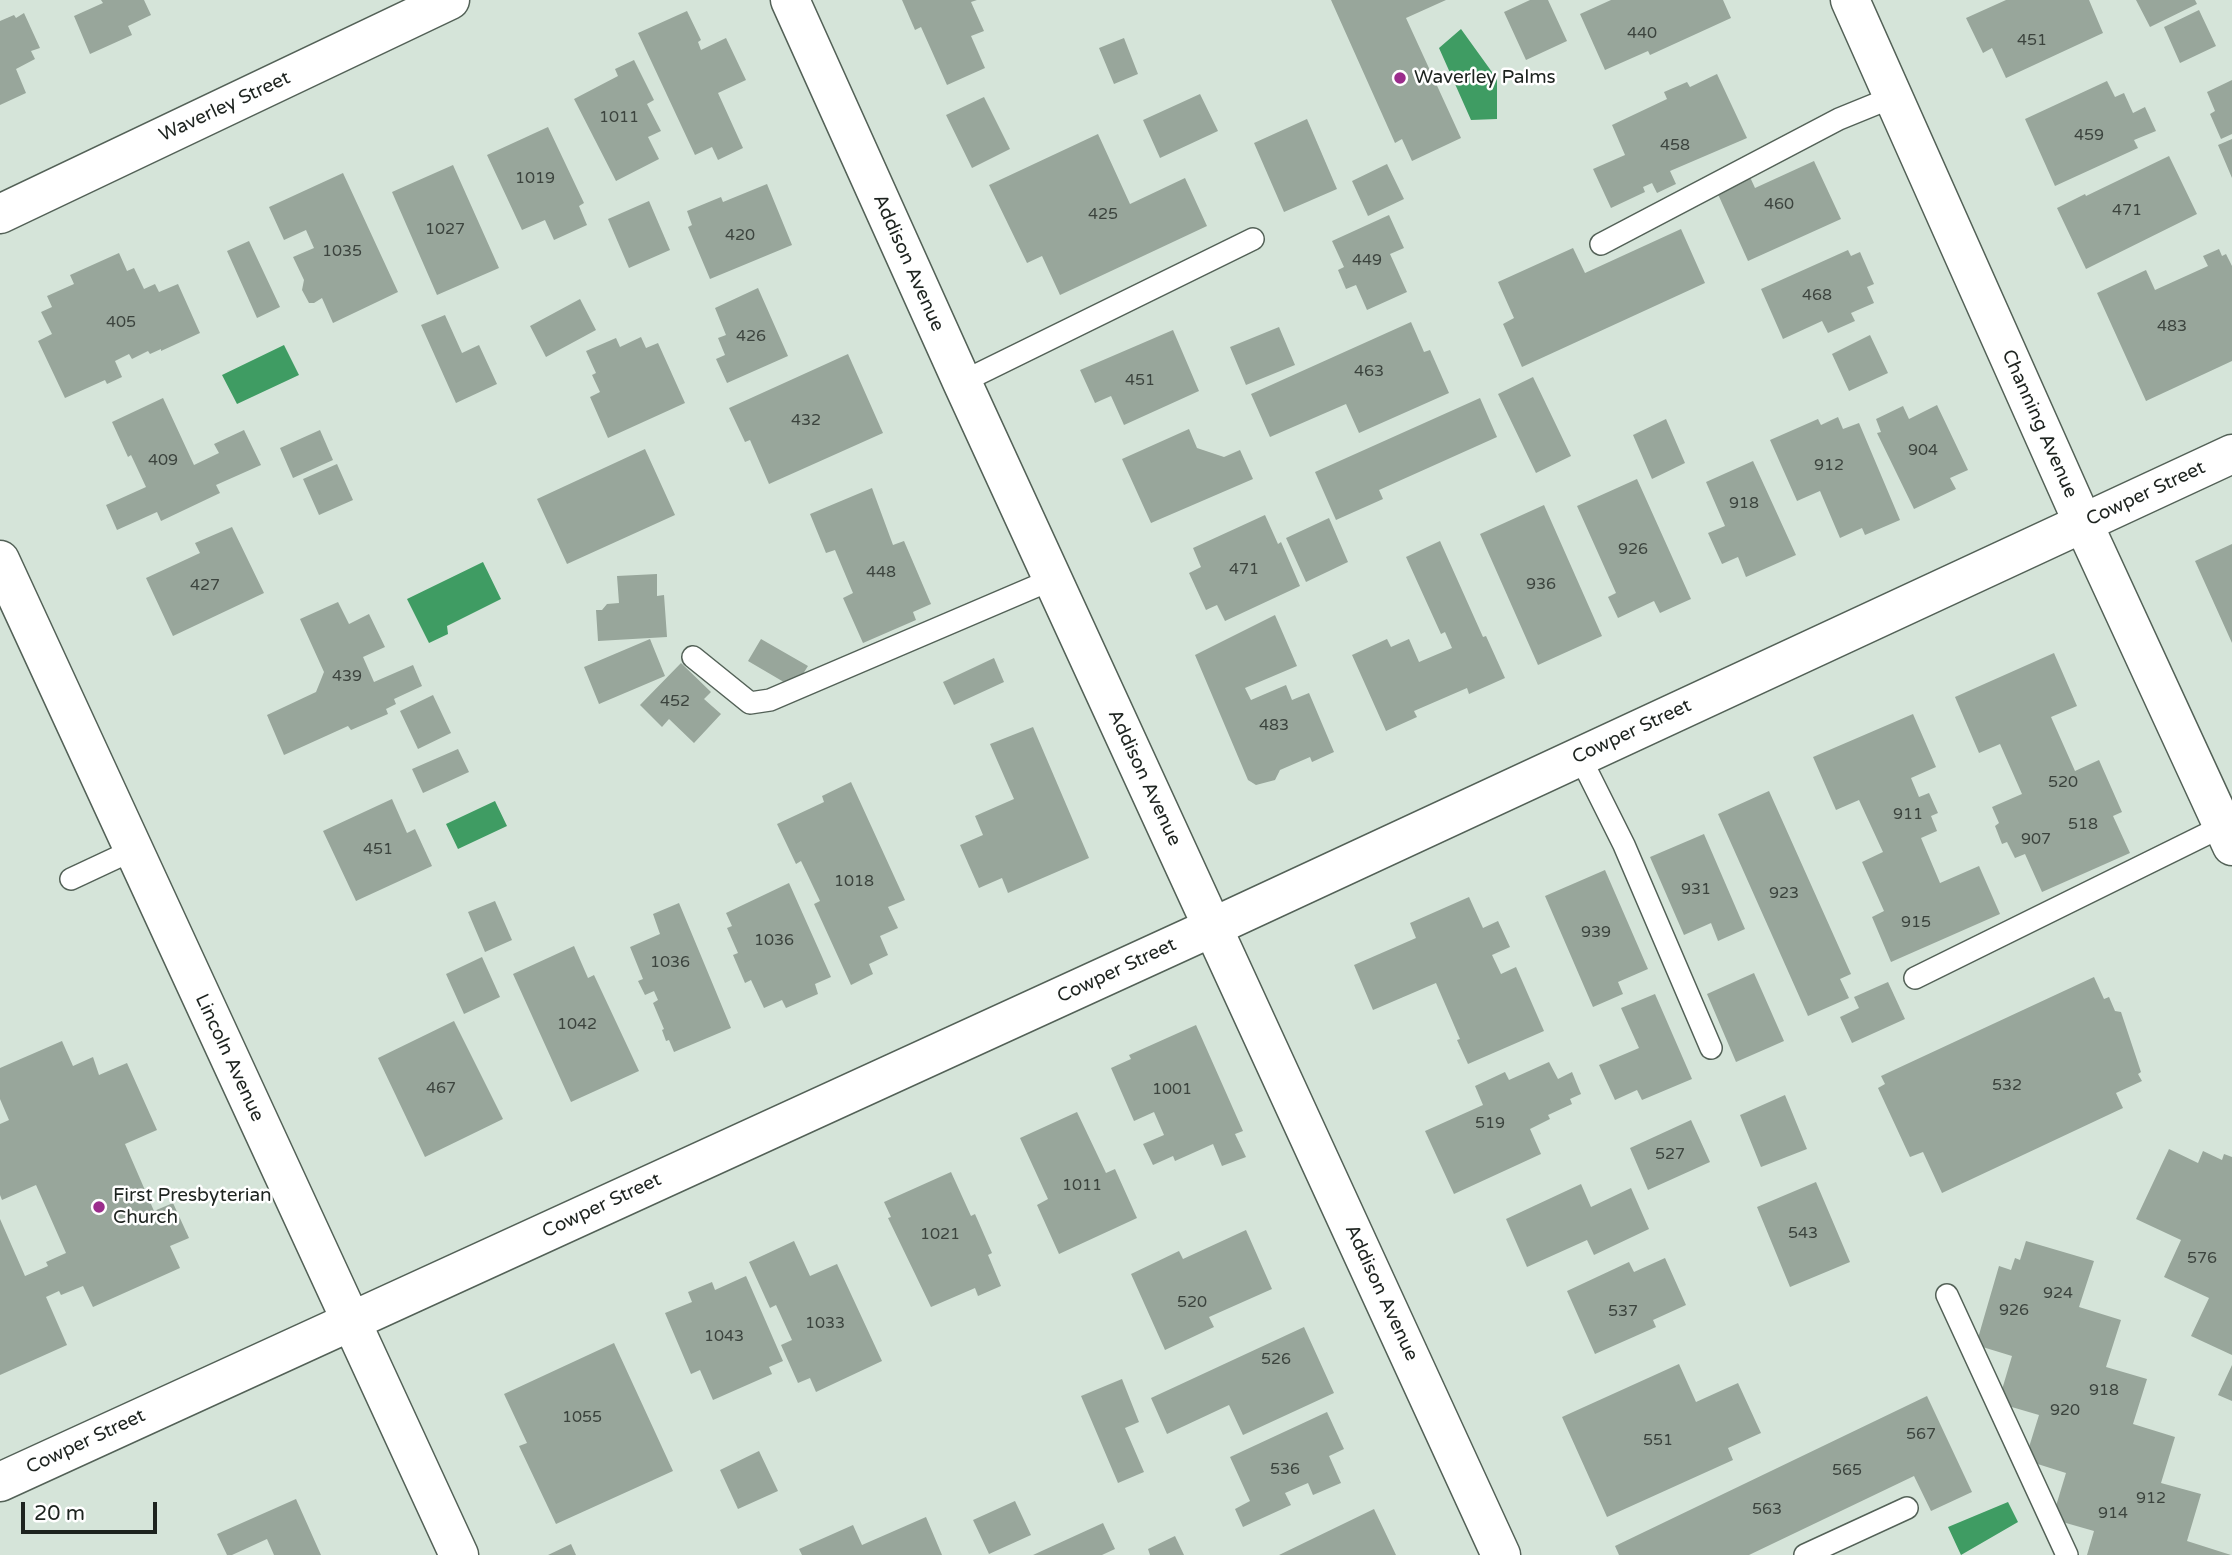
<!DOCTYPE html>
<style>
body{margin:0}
#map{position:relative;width:2232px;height:1555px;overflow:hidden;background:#d5e4d9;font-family:"Varela Round",sans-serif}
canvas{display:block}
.scale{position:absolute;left:21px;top:1502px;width:136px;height:32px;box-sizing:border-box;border:4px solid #1d231f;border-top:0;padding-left:9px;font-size:21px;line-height:24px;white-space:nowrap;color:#1d231f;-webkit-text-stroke:5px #fff;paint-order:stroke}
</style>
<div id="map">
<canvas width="2232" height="1555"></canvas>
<div class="scale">20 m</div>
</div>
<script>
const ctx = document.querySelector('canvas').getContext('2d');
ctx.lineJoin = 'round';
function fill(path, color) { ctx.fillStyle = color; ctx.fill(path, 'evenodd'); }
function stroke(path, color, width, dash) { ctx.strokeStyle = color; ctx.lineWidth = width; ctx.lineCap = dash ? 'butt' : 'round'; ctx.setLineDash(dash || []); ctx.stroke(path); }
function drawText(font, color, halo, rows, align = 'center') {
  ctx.font = font + ' "Varela Round",sans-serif'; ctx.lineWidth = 5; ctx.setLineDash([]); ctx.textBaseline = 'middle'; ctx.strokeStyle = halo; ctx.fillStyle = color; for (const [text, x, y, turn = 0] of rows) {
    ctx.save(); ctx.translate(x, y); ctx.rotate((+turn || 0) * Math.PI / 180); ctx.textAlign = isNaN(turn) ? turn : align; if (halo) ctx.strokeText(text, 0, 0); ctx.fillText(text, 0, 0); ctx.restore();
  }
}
const water = new Path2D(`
 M1461,29L1497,79V119L1471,120L1439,48Z
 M284,345L299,375L237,404L222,375Z
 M483,562L501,599L447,626L448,634L429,643L407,599Z
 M495,801L507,826L458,849L446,824Z
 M2008,1502L2018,1522L1961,1555L1948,1527Z`);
const building = new Path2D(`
 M101,0H144L151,15L128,26L132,35L90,54L74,16L103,3Z
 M902,0H977L971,2L984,31L971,36L985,68L947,85L921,27L915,30Z
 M1331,0H1446L1406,18L1461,138L1412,161L1402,139L1395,143Z
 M1530,0H1548L1567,41L1526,60L1504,12Z
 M1611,0H1723L1731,18L1650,55L1648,51L1605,70L1580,14Z
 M2006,0H2089L2103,33L2006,78L1992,48L1983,53L1966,18Z
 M2136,0H2195L2197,4L2150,27Z
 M2199,10L2216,46L2180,63L2164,27Z
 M687,11L701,40L698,42L701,50L726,38L746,80L718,93L743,148L718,160L712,147L695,155L638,33Z
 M24,13L40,48L31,51L35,59L16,69L26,93L0,105V21L14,15L16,18Z
 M1124,38L1138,74L1114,84L1099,48Z
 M634,60L654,100L647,104L661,131L648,137L659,159L616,181L574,99L618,76L615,69Z
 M1717,74L1747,138L1670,171L1676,184L1657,193L1652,183L1643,187L1645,192L1611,208L1593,169L1625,155L1612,125L1667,99L1664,92L1687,82L1690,87Z
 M2232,80V134L2221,139L2210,114L2215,111L2207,92Z
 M2107,81L2115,97L2124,93L2133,113L2145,107L2156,131L2134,140L2138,148L2055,186L2025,119Z
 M1200,94L1218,131L1160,158L1143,120Z
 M984,97L1010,149L972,168L946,115Z
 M1307,119L1337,189L1284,212L1254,143Z
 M548,127L584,203L579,206L587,225L554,240L545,220L522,230L487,155Z
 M1098,134L1130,204L1185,178L1207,226L1060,295L1042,256L1027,263L989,185Z
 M2232,139V178L2218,145Z
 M2169,156L2197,214L2086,269L2057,208L2085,194L2086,196Z
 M1814,161L1841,219L1748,261L1717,192L1750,177L1755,188Z
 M1387,164L1404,199L1368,216L1352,181Z
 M453,165L499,268L437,295L392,192Z
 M343,173L398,292L333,323L322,298L314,303H309L302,290L304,280L293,257L314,248L306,230L284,240L269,207Z
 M767,184L792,245L710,279L688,227L692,225L687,211L721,197L723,202Z
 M649,201L670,250L629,268L608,219Z
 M1389,215L1404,248L1390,254L1407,292L1367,310L1356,285L1346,289L1338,270L1344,267L1332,241Z
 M1681,229L1705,283L1522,367L1503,324L1514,318L1498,282L1573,248L1585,273Z
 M249,241L280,307L257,318L227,251Z
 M2219,249L2222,256L2226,254L2232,266V361L2146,401L2097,293L2146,270L2155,290L2208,266L2203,256Z
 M1848,250L1851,256L1860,252L1874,284L1867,287L1874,303L1851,313L1855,321L1828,333L1822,321L1783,339L1761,289Z
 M119,253L127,271L134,268L144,289L155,284L159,292L178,284L200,333L161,351V349L150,354L148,351L132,359L129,354L115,361L122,377L107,384L105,380L65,398L38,341L52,334L41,312L52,307L47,296L74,284L70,275Z
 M758,288L788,356L727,383L716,359L725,355L718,338L726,335L715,308Z
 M580,299L596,330L546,357L530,326Z
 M445,315L462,353L479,345L497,384L456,403L421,325Z
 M1411,322L1424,352L1430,350L1449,393L1359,433L1346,404L1270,437L1251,394Z
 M1279,327L1295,365L1246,385L1230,347Z
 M1173,330L1199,391L1124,425L1111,396L1095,403L1080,370Z
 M1870,335L1888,373L1849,391L1832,354Z
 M641,337L646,348L658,343L685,403L608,438L590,397L600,392L592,375L596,373L586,351L616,338L620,347Z
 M848,354L883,433L769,484L750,440L745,442L729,408Z
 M1533,377L1571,456L1536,473L1498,394Z
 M163,398L194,465L219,453L214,444L244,430L261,465L216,485L220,493L161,521L157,512L117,530L106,505L146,487L131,455L128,457L112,422Z
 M1480,398L1497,437L1379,490L1383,499L1336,520L1315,472Z
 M1937,405L1968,470L1950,478L1956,489L1914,509L1877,433L1881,432L1876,419L1903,406L1909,419Z
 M1838,417L1843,429L1859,423L1900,520L1865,535L1862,528L1840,538L1820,491L1797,501L1770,440L1818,419L1821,425Z
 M1666,419L1685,463L1652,479L1633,435Z
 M1189,429L1197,448L1224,457L1240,450L1253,479L1151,523L1122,459Z
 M320,430L333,460L293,478L280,448Z
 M645,449L675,515L567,564L537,499Z
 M1753,461L1796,555L1746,577L1738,557L1722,564L1708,533L1725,526L1706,482Z
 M337,464L353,500L319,515L303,479Z
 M1637,479L1691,599L1660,613L1654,601L1618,618L1608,597L1616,593L1577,506Z
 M872,488L893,545L904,541L931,604L913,612L916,620L863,643L843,598L853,593L835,550L826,553L810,514Z
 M1544,505L1602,636L1538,665L1480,534Z
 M1265,515L1278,544L1281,542L1300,586L1225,621L1217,605L1206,610L1189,573L1201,567L1193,548Z
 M1329,518L1348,562L1306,582L1286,538Z
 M232,527L264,593L173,636L146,578L200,553L195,543Z
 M1440,541L1483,637L1486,636L1505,678L1469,694L1467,688L1414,711L1417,717L1386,731L1352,655L1387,639L1391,647L1409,639L1419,662L1452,648L1445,632L1441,634L1406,557Z
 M2232,544V643L2195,561Z
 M657,574V596L664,595L667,637L598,641L596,610H602L607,604L619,603L617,576Z
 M338,602L349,624L369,614L385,647L363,657L374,682L413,665L422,686L394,699L396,704L386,709L388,714L351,730L348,726L284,755L267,715L316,692L324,672L300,619Z
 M1275,615L1297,666L1245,688L1251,700L1286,685L1292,700L1309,693L1334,752L1312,762L1310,757L1280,770L1275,780L1256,785L1248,780L1195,655Z
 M650,639L665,676L599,704L584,667Z
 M761,639L808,666L794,688L748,661Z
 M2054,653L2077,706L2051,717L2075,771L2099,760L2122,812L2113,816L2130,853L2042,892L2025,854L2015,858L2007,842L2002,844L1995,826L1999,823L1992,807L2022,794L2000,744L1979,753L1955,697Z
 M994,658L1004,682L954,705L943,682Z
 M681,663L711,692L704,699L721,714L694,743L669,719L662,727L640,705Z
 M433,695L451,733L418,749L400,711Z
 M1913,714L1936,767L1911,778L1919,797L1929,793L1938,813L1931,816L1937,831L1921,838L1940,883L1979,866L2000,914L1891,962L1872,917L1884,911L1862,862L1883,852L1859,800L1836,810L1813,757Z
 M1033,727L1089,858L1008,893L1002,878L979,888L960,845L983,835L975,816L1014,799L990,744Z
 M458,749L469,772L423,793L412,769Z
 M851,782L905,900L888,907L898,928L880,936L888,955L869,964L873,974L851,985L814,904L820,901L801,861L796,864L777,824L824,802L822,796Z
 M1769,791L1851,974L1840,979L1849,998L1808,1016L1718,814Z
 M392,799L407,833L415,829L432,866L356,901L323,831Z
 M1704,834L1745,929L1718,941L1711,923L1684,935L1650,857Z
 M1605,870L1648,969L1618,982L1623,994L1593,1007L1545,896Z
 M789,883L831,977L815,984L818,994L786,1008L782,1000L764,1008L751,980L745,983L733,955L738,953L727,928L732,926L726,913Z
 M1469,897L1483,928L1498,921L1510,947L1492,955L1501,974L1516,967L1544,1031L1468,1064L1457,1040L1460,1039L1436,983L1373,1010L1354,965L1416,938L1410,923Z
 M495,901L512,940L485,952L468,912Z
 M679,903L731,1028L674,1052L669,1040L666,1041L662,1030L664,1029L653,1003L658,1000L654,991L645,995L638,981L643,979L630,947L660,934L653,914Z
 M574,946L588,978L594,975L639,1071L571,1102L513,974Z
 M482,957L500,997L464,1014L446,974Z
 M1754,973L1784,1041L1736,1062L1707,994Z
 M2094,977L2104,999L2109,997L2115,1011L2121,1012L2141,1072L2138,1074L2142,1081L2116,1093L2123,1108L1942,1193L1923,1152L1910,1157L1878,1088L1885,1084L1881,1076Z
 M1888,982L1905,1019L1852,1043L1840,1017L1859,1008L1854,997Z
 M1655,994L1692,1079L1642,1100L1637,1090L1615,1100L1599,1065L1639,1048L1621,1008Z
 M454,1021L503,1119L425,1157L378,1058Z
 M1196,1025L1243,1131L1235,1134L1246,1157L1222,1166L1213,1144L1175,1161L1173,1156L1153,1165L1143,1144L1164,1135L1154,1112L1134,1121L1111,1068L1131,1059L1129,1055Z
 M62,1041L73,1066L93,1057L99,1075L127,1063L157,1130L125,1144L154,1211L173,1203L189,1238L170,1246L180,1268L93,1307L83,1286L61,1295L59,1291L46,1297L67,1345L0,1375V1219L25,1276L48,1266L46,1262L66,1253L36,1185L2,1200L0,1195V1124L9,1120L0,1099V1068Z
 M1549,1062L1558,1079L1572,1072L1581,1094L1570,1099L1572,1104L1548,1115L1550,1119L1530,1129L1541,1154L1454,1194L1425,1131L1483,1105L1475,1086L1505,1072L1509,1080Z
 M1785,1095L1807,1149L1761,1167L1740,1115Z
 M1077,1112L1106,1173L1115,1169L1137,1218L1059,1254L1037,1205L1048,1199L1020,1138Z
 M1691,1120L1710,1162L1648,1190L1630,1148Z
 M2169,1149L2198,1163L2203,1151L2222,1160L2224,1154L2232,1157V1355L2191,1336L2209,1298L2164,1277L2181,1240L2136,1219Z
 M951,1172L971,1216L975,1214L992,1253L988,1255L1001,1286L978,1296L975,1288L931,1307L888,1218L891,1217L884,1202Z
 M1816,1182L1850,1262L1790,1287L1757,1207Z
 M1581,1184L1591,1207L1631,1188L1649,1229L1594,1255L1587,1240L1527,1267L1506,1219Z
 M1246,1230L1272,1289L1209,1317L1214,1327L1165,1350L1131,1274L1179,1251L1183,1259Z
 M794,1241L810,1276L837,1264L882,1361L816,1392L810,1378L798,1383L781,1345L792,1340L776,1305L770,1308L749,1262Z
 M2026,1241L2094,1261L2079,1307L2121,1320L2106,1367L2147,1379L2133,1424L2175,1437L2161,1483L2201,1494L2187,1541L2231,1555H2087L2094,1531L2052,1519L2066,1473L2025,1460L2039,1415L1998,1403L2012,1356L1976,1345L1999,1266L2011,1270L2015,1258L2020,1260Z
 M1665,1258L1686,1305L1653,1320L1656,1327L1595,1354L1567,1291L1629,1262L1634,1272Z
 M746,1276L783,1361L769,1367L772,1374L713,1400L700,1370L691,1374L665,1313L692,1302L688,1292L712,1282L715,1290Z
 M1304,1327L1334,1393L1243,1435L1229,1405L1167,1434L1151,1398Z
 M614,1343L673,1471L556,1524L519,1446L527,1443L504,1394Z
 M1679,1364L1696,1402L1738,1383L1761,1433L1728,1448L1733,1460L1607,1517L1562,1417Z
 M2232,1365V1401L2218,1395Z
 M1122,1379L1139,1422L1125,1428L1144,1472L1118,1483L1081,1396Z
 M1927,1396L1972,1492L1931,1511L1914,1476L1749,1555H1619L1615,1546Z
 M1327,1412L1344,1449L1329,1456L1341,1483L1313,1495L1308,1483L1285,1493L1291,1505L1243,1527L1235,1509L1250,1501L1230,1457Z
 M759,1451L778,1491L738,1509L720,1470Z
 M296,1499L321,1555H274L267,1539L232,1555H227L217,1534Z
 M1015,1501L1031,1535L989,1554L973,1520Z
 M1374,1509L1396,1555H1279Z
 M926,1517L942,1555H802L799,1549L853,1525L862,1545Z
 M1103,1523L1115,1549L1102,1555H1033Z
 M1175,1536L1184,1555H1150L1148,1549Z
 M571,1544L576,1555H548Z`);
const service = new Path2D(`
 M1601,244L1839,119L1893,97
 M962,382L1253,239
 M693,657L750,703L770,700L1053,579
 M1580,757L1624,845L1711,1048
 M71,879L133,850
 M1915,978L2223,826
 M1947,1295L2067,1555
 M1805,1555L1907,1508`);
const minor = new Path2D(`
 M790,0L962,382L1501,1555
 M0,214L450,0
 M0,560L459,1555
 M0,1482L1213,927L2232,454`);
const tertiary = new Path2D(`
 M1850,0L2083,523L2232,846`);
const markers = [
 [1400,78,7,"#9b2d8c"],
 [99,1207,7,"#9b2d8c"]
];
const numberNames = [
 ["440",1642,34],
 ["451",2032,41],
 ["1011",619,118],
 ["459",2089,136],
 ["458",1675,146],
 ["1019",535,179],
 ["460",1779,205],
 ["471",2127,211],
 ["425",1103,215],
 ["1027",445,230],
 ["420",740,236],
 ["1035",342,252],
 ["449",1367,261],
 ["468",1817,296],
 ["405",121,323],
 ["483",2172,327],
 ["426",751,337],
 ["463",1369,372],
 ["451",1140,381],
 ["432",806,421],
 ["904",1923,451],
 ["409",163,461],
 ["912",1829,466],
 ["918",1744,504],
 ["926",1633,550],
 ["471",1244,570],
 ["448",881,573],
 ["936",1541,585],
 ["427",205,586],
 ["439",347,677],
 ["452",675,702],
 ["483",1274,726],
 ["520",2063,783],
 ["911",1908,815],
 ["518",2083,825],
 ["907",2036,840],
 ["451",378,850],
 ["1018",854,882],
 ["931",1696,890],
 ["923",1784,894],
 ["915",1916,923],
 ["939",1596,933],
 ["1036",774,941],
 ["1036",670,963],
 ["1042",577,1025],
 ["532",2007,1086],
 ["467",441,1089],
 ["1001",1172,1090],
 ["519",1490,1124],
 ["527",1670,1155],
 ["1011",1082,1186],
 ["543",1803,1234],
 ["1021",940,1235],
 ["576",2202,1259],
 ["924",2058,1294],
 ["520",1192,1303],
 ["926",2014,1311],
 ["537",1623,1312],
 ["1033",825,1324],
 ["1043",724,1337],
 ["526",1276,1360],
 ["918",2104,1391],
 ["920",2065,1411],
 ["1055",582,1418],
 ["567",1921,1435],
 ["551",1658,1441],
 ["536",1285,1470],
 ["565",1847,1471],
 ["912",2151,1499],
 ["563",1767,1510],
 ["914",2113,1514]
];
const poiNames = [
 ["Waverley Palms",1414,78],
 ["First Presbyterian",113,1196],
 ["Church",113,1218]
];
const streetNames = [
 ["Waverley Street",225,107,-25],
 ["Addison Avenue",908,263,66],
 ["Channing Avenue",2039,424,66],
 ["Cowper Street",2146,494,-25],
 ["Cowper Street",1632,732,-25],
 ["Addison Avenue",1144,778,65],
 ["Cowper Street",1117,971,-25],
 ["Lincoln Avenue",229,1058,65],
 ["Cowper Street",602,1206,-25],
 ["Addison Avenue",1381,1293,65],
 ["Cowper Street",86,1442,-25]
];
fill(water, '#3f9c63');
fill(building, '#98a69b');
stroke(service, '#536157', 24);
stroke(minor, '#536157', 41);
stroke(tertiary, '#536157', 41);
stroke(service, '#fff', 21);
stroke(minor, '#fff', 38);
stroke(tertiary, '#fff', 38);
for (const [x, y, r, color] of markers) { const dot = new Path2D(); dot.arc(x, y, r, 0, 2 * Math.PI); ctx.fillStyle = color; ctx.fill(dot); stroke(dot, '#fff', 2.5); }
drawText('16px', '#3c443e', null, numberNames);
drawText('19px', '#1d231f', '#fff', poiNames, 'left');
drawText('19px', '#1d231f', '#fff', streetNames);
</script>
